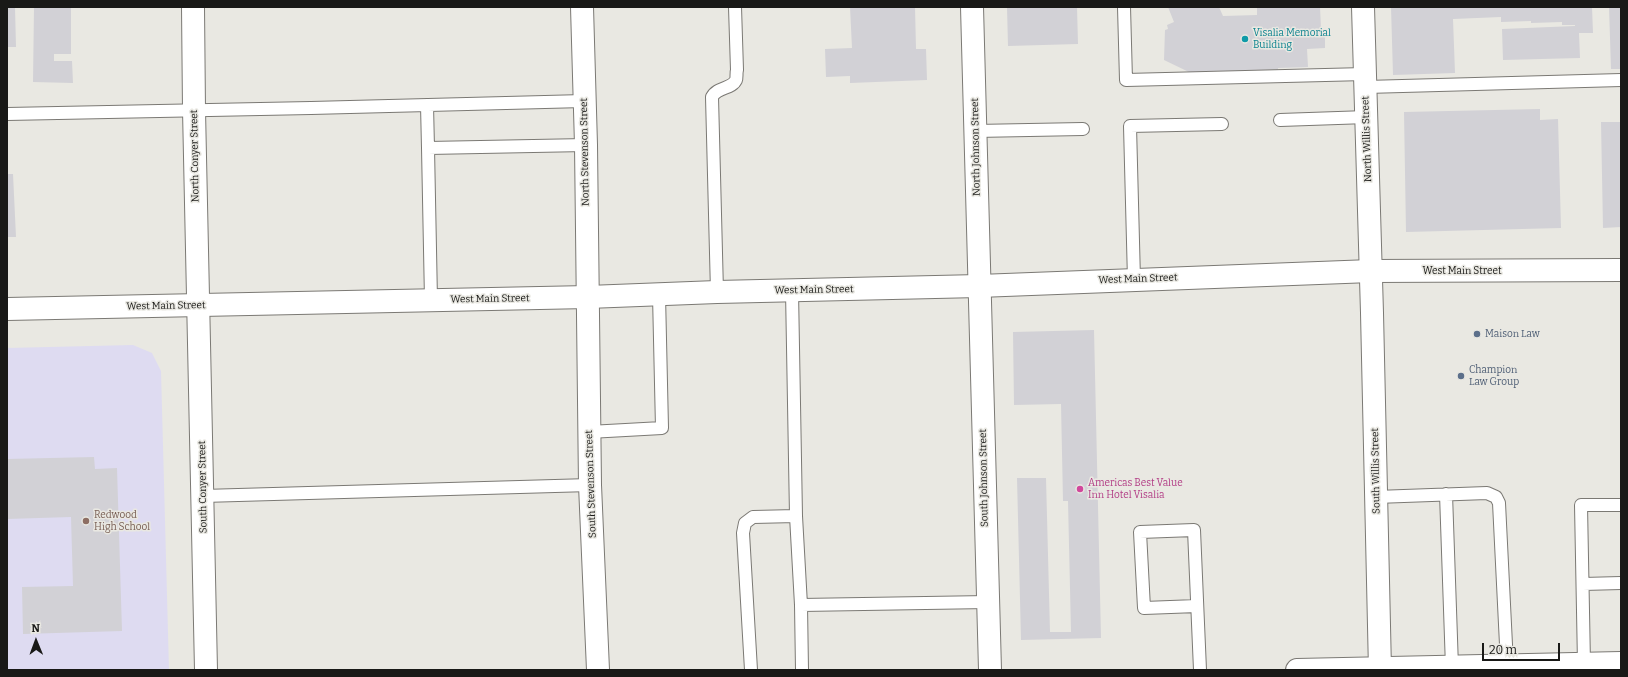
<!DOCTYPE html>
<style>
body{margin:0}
#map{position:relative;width:1628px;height:677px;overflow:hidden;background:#e9e8e2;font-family:Bitter,serif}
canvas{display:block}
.frame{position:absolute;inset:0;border:8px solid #191917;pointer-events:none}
.north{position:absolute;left:16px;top:621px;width:40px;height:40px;-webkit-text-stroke:3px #e9e8e2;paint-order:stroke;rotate:359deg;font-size:11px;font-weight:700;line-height:16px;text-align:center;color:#191917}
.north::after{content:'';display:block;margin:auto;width:14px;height:18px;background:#191917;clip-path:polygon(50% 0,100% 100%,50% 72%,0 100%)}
.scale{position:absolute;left:1482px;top:643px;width:78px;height:18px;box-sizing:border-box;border:2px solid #191917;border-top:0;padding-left:5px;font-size:12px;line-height:14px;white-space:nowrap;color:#191917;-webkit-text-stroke:3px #e9e8e2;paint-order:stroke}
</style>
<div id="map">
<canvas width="1628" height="677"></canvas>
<div class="frame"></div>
<div class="north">N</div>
<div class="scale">20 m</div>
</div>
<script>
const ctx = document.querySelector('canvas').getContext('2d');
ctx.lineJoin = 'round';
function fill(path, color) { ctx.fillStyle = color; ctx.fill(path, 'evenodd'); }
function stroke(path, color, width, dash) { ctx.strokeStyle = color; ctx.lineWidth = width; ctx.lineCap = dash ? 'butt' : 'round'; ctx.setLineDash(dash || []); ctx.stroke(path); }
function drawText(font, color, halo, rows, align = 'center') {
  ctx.font = font + ' Bitter,serif'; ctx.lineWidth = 3; ctx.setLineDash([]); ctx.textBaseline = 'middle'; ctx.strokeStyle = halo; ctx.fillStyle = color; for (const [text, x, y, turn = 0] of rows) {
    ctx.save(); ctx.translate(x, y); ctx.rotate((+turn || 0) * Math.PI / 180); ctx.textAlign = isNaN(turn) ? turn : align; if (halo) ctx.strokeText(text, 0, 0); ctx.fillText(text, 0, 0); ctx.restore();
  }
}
const education = new Path2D(`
 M133,345L152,353L161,371L169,670H7V348Z`);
const building = new Path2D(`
 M7,7H15L16,47H7Z
 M34,7H71V54H54V61H72L73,83L33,82Z
 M850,7H915L916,49H926L927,80L850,83V76L826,77L825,49L852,48Z
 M1007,7H1077L1078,44L1008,46Z
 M1168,7H1219L1223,16L1257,15V7H1320L1321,29H1325V48L1307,49L1308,67L1278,68V71L1191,73L1164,60L1165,30L1168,29L1167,25L1174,22Z
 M1391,7H1592L1593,33H1579L1580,58L1503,60L1502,29L1575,26V25H1562V22L1531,23V21L1501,22V17L1453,19L1455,73L1393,75Z
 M1609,7H1621V69H1611Z
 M1540,109V120L1558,119L1561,228L1406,232L1404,112Z
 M1601,122H1621V227L1603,228Z
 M7,174H13L16,237H7Z
 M1094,330L1101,638L1021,640L1017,478H1046L1050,632H1071L1068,501H1063L1061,404L1014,405L1013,332Z
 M94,457L95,469L117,468L122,631L23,634L22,587L73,586L71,517L7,519V459Z`);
const service = new Path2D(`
 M1124,7L1126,80L1365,74
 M1366,87L1621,80
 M427,105L428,148L586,145
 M7,114L311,108L584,101
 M1280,120L1367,117
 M975,131L1083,129
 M428,148L431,300
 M1134,280L1130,126L1222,124
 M792,291L796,516L801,605L802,670
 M717,292L712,97C717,87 732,89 736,80C737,78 736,73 737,70L735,7
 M589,432L662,428L659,295
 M1446,494L1452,667
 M203,496L590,485
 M1376,497L1487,493L1496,497L1499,503L1507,665
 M1583,584L1621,583
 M801,605L988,602
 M1197,606L1144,608L1140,532L1194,530L1200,670
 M1584,664L1581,505H1621
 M751,670L743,533L745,523L753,517L796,516`);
const minor = new Path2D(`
 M193,7L194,110L206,670
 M582,7L586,145L590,485L598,670
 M972,7L990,670
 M1363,7L1372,313L1380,670
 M1297,670L1621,663`);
const tertiary = new Path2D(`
 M7,309L588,297L717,292L979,286L1371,271L1621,270`);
const markers = [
 [1245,39,4,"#0f9aa8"],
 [1477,334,4,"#5c6f8a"],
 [1461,376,4,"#5c6f8a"],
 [1080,489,4,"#d1479c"],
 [86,521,4,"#8d6e63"]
];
const cultureNames = [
 ["Visalia Memorial",1253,33],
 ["Building",1253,45]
];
const streetNames = [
 ["North Willis Street",1367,139,-92],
 ["North Johnson Street",976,147,-91],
 ["North Stevenson Street",585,152,-91],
 ["North Conyer Street",195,156,-91],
 ["West Main Street",1462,271],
 ["West Main Street",1138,279,-2],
 ["West Main Street",814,290,-1],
 ["West Main Street",490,299,-1],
 ["West Main Street",166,306,-1],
 ["South Willis Street",1376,471,-91],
 ["South Johnson Street",984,478,-91],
 ["South Stevenson Street",591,484,-92],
 ["South Conyer Street",203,487,-91]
];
const serviceNames = [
 ["Maison Law",1485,334],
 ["Champion",1469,370],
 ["Law Group",1469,382]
];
const hotelNames = [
 ["Americas Best Value",1088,483],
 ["Inn Hotel Visalia",1088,495]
];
const educationNames = [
 ["Redwood",94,515],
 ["High School",94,527]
];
fill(education, '#dedbf1');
fill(building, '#d2d1d6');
stroke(service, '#7b7974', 14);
stroke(minor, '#7b7974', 24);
stroke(tertiary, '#7b7974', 24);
stroke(service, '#fff', 12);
stroke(minor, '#fff', 22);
stroke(tertiary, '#fff', 22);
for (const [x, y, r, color] of markers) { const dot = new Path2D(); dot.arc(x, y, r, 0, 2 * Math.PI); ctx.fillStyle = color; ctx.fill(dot); stroke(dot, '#e9e8e2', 1.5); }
drawText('10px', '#0d838f', '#e9e8e2', cultureNames, 'left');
drawText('10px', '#191917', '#e9e8e2', streetNames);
drawText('10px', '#4e5e75', '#e9e8e2', serviceNames, 'left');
drawText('10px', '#b23c85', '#e9e8e2', hotelNames, 'left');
drawText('10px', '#785e54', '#e9e8e2', educationNames, 'left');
</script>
